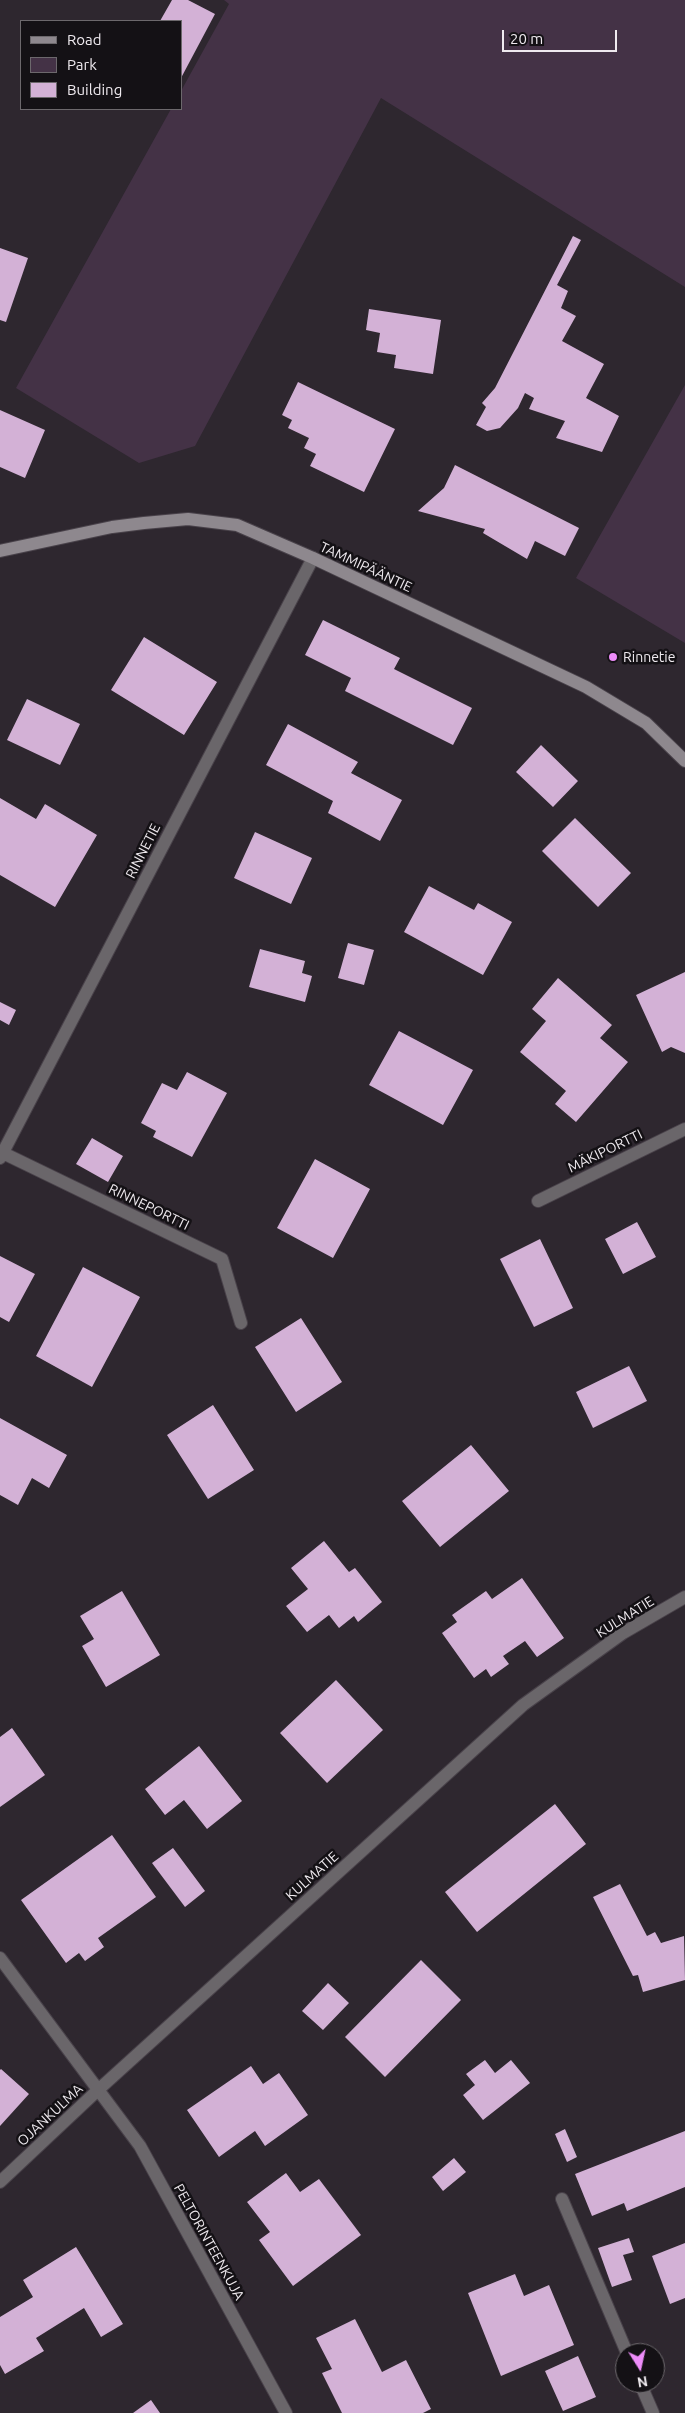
<!DOCTYPE html>
<meta charset="utf-8">
<style>
body{margin:0}
#map{position:relative;width:685px;height:2413px;overflow:hidden;background:#2e272f;font-family:Ubuntu,sans-serif}
canvas{display:block}
.legend{position:absolute;left:20px;top:20px;width:162px;height:90px;box-sizing:border-box;background:#141115;border:1px solid #6c686c;margin:0;padding:6px 9px;list-style:none;font-size:15px;color:#efeaef}
.legend li{display:flex;align-items:center;gap:10px;height:25px}
.legend b{width:25px;border:1px solid #6c686c}
.north{position:absolute;left:615px;top:2343px;width:50px;height:50px;box-sizing:border-box;background:#141115;border:1px solid #6c686c;border-radius:50%;rotate:170deg;font-size:14px;font-weight:700;line-height:20px;text-align:center;color:#efeaef}
.north::after{content:'';display:block;margin:auto;width:18px;height:22px;background:#ed8cf9;clip-path:polygon(50% 0,100% 100%,50% 72%,0 100%)}
.scale{position:absolute;left:502px;top:30px;width:115px;height:22px;box-sizing:border-box;border:2px solid #efeaef;border-top:0;padding-left:6px;font-size:15px;line-height:18px;white-space:nowrap;color:#efeaef;-webkit-text-stroke:4px #141115;paint-order:stroke}
</style>
<div id="map">
<canvas width="685" height="2413"></canvas>
<ul class="legend">
<li><b style="height:6px;background:#8e888e"></b>Road</li>
<li><b style="height:14px;background:#443246"></b>Park</li>
<li><b style="height:14px;background:#d3b1d6"></b>Building</li>
</ul>
<div class="north">N</div>
<div class="scale">20 m</div>
</div>
<script>
const ctx = document.querySelector('canvas').getContext('2d');
ctx.lineJoin = 'round';
function fill(path, color) { ctx.fillStyle = color; ctx.fill(path, 'evenodd'); }
function stroke(path, color, width, dash) { ctx.strokeStyle = color; ctx.lineWidth = width; ctx.lineCap = dash ? 'butt' : 'round'; ctx.setLineDash(dash || []); ctx.stroke(path); }
function drawText(font, color, halo, rows, align = 'center') {
  ctx.font = font + ' Ubuntu,sans-serif'; ctx.lineWidth = 5; ctx.setLineDash([]); ctx.textBaseline = 'middle'; ctx.strokeStyle = halo; ctx.fillStyle = color; for (const [text, x, y, turn = 0] of rows) {
    ctx.save(); ctx.translate(x, y); ctx.rotate((+turn || 0) * Math.PI / 180); ctx.textAlign = isNaN(turn) ? turn : align; if (halo) ctx.strokeText(text, 0, 0); ctx.fillText(text, 0, 0); ctx.restore();
  }
}
const green = new Path2D(`
 M224,0H685V287L381,98L195,446L139,463L16,388L171,109H181V91L229,4Z
 M685,385V643L576,578Z`);
const building = new Path2D(`
 M172,0H188L215,14L181,78V21H160Z
 M573,236L581,240L557,285L568,291L561,308L576,316L562,341L604,364L586,398L619,416L602,452L556,438L565,421L529,409L534,398L525,393L518,408L500,428L487,431L476,425L486,407L482,403L495,388Z
 M0,248L28,258L6,322L0,320Z
 M369,309L441,320L433,374L394,368L396,355L377,352L380,333L366,330Z
 M298,382L395,429L364,492L310,466L316,454L304,448L309,438L288,428L292,420L282,415Z
 M0,410L45,430L25,478L0,467Z
 M455,465L579,528L565,556L535,541L527,559L483,533L485,529L418,511L444,488Z
 M323,620L400,658L394,669L472,708L453,745L345,691L351,678L305,655Z
 M144,637L217,682L184,735L111,690Z
 M27,699L80,724L60,765L7,740Z
 M288,724L358,762L351,773L402,800L380,841L328,813L333,801L266,765Z
 M541,745L578,781L553,807L516,772Z
 M0,798L36,819L45,804L97,835L55,907L0,875Z
 M575,818L631,873L598,907L542,851Z
 M255,832L312,858L291,904L234,878Z
 M429,886L474,910L478,903L512,922L483,975L404,932Z
 M348,943L374,950L364,985L338,978Z
 M260,949L305,961L302,973L312,976L305,1002L249,987Z
 M685,972V1053L671,1047L662,1052L636,995Z
 M558,978L612,1025L600,1038L628,1062L576,1122L555,1104L566,1091L520,1052L546,1021L532,1009Z
 M0,1002L16,1010L9,1025L0,1020Z
 M399,1031L473,1070L443,1125L369,1085Z
 M187,1072L227,1093L192,1157L153,1137L156,1131L141,1123L162,1083L177,1090Z
 M92,1138L123,1156L108,1182L76,1164Z
 M315,1159L370,1189L333,1258L277,1228Z
 M637,1222L656,1257L623,1274L605,1239Z
 M540,1239L573,1308L534,1327L500,1259Z
 M0,1256L35,1274L9,1322L0,1317Z
 M83,1267L140,1297L92,1387L36,1356Z
 M301,1318L342,1382L296,1412L255,1347Z
 M629,1366L647,1401L593,1428L576,1392Z
 M213,1405L254,1470L208,1499L167,1435Z
 M0,1418L67,1455L49,1488L32,1478L18,1505L0,1495Z
 M471,1445L509,1491L440,1547L402,1501Z
 M324,1541L349,1572L355,1568L382,1602L358,1622L354,1616L339,1628L329,1615L307,1632L286,1606L308,1589L291,1568Z
 M522,1578L564,1638L537,1657L525,1641L503,1656L509,1664L491,1677L486,1669L474,1678L442,1633L457,1622L452,1615L486,1591L492,1599Z
 M122,1591L160,1655L106,1687L82,1646L94,1639L80,1616Z
 M336,1680L383,1730L327,1783L280,1733Z
 M12,1728L45,1775L0,1807V1737Z
 M199,1746L242,1801L207,1829L184,1800L165,1815L145,1789Z
 M555,1804L586,1844L477,1932L445,1892Z
 M112,1835L156,1897L98,1938L104,1947L85,1961L79,1953L66,1963L21,1900Z
 M173,1848L205,1891L185,1907L152,1863Z
 M620,1884L647,1936L655,1932L661,1943L684,1936L685,1980L643,1992L638,1975L633,1976L593,1897Z
 M421,1960L461,2000L385,2077L345,2037Z
 M328,1983L349,2003L323,2030L302,2011Z
 M485,2060L495,2073L511,2060L530,2083L483,2120L463,2095L475,2085L466,2074Z
 M251,2066L263,2084L279,2073L308,2115L265,2146L255,2131L219,2157L187,2110Z
 M1,2069L29,2094L0,2126V2070Z
 M565,2129L577,2157L567,2162L555,2134Z
 M685,2131V2187L627,2211L624,2203L592,2216L575,2174Z
 M454,2158L466,2172L443,2191L432,2177Z
 M286,2173L300,2192L319,2179L361,2235L293,2286L259,2240L270,2232L247,2202Z
 M629,2238L634,2252L623,2255L632,2280L612,2287L598,2248Z
 M685,2243V2298L670,2304L652,2256Z
 M76,2247L123,2324L101,2337L84,2308L36,2338L44,2351L5,2374L0,2365V2317L33,2297L23,2280Z
 M515,2274L524,2296L549,2285L574,2345L501,2376L468,2293Z
 M355,2319L382,2372L406,2360L431,2409L423,2413H342L322,2373L332,2369L316,2338Z
 M578,2356L596,2397L563,2411L545,2371Z
 M151,2400L160,2413H133Z`);
const lane = new Path2D(`
 M562,2199L627,2353
 M640,2383L653,2413`);
const street = new Path2D(`
 M3,1153L222,1259L241,1323
 M0,1158L313,558
 M538,1201L685,1129
 M0,1958L140,2146L286,2413
 M0,2182L98,2090L523,1705L623,1633L685,1597`);
const secondary = new Path2D(`
 M0,551L112,527L144,523L188,519L237,525L313,558L586,687L646,723L685,761`);
const markers = [
 [613,657,5,"#ed8cf9"]
];
const streetNames = [
 ["TAMMIPÄÄNTIE",366,567,25],
 ["RINNETIE",143,851,-63],
 ["MÄKIPORTTI",605,1151,-26],
 ["RINNEPORTTI",149,1207,26],
 ["KULMATIE",625,1617,-32],
 ["KULMATIE",312,1876,-42],
 ["OJANKULMA",50,2115,-43],
 ["PELTORINTEENKUJA",209,2242,61]
];
const poiNames = [
 ["Rinnetie",623,657]
];
fill(green, '#443246');
fill(building, '#d3b1d6');
stroke(lane, '#49424a', 14);
stroke(street, '#49424a', 14);
stroke(secondary, '#49424a', 14);
stroke(lane, '#6a666a', 12);
stroke(street, '#6a666a', 12);
stroke(secondary, '#8e888e', 12);
for (const [x, y, r, color] of markers) { const dot = new Path2D(); dot.arc(x, y, r, 0, 2 * Math.PI); ctx.fillStyle = color; ctx.fill(dot); stroke(dot, '#141115', 2); }
drawText('14px', '#efeaef', '#141115', streetNames);
drawText('14px', '#efeaef', '#141115', poiNames, 'left');
</script>
